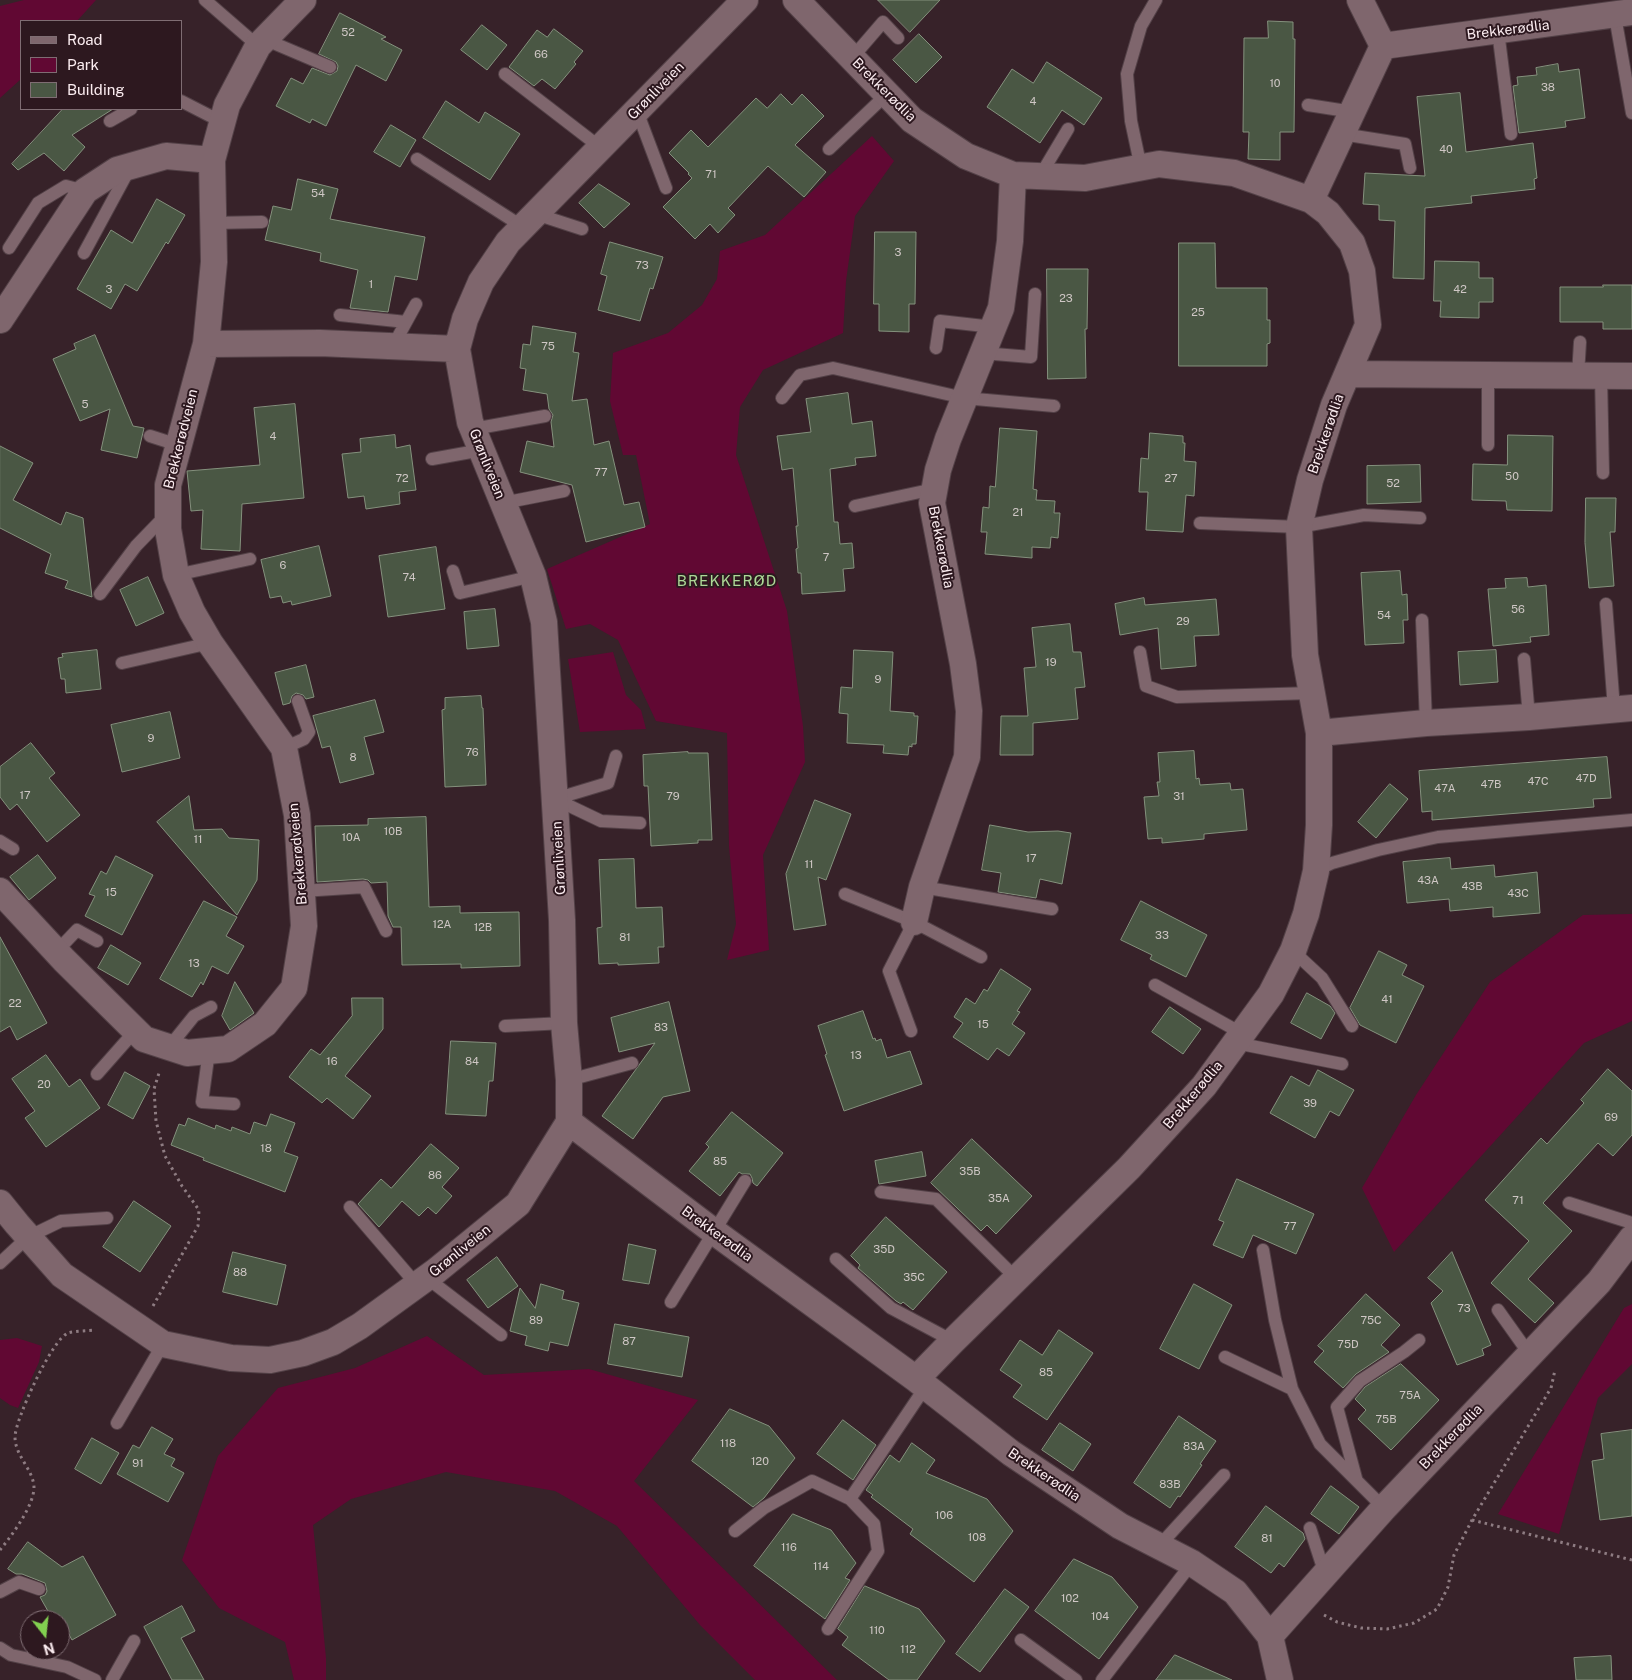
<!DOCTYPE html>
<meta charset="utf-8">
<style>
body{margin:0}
#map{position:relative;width:1632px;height:1680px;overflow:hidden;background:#372229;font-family:"Public Sans",sans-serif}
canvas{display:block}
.legend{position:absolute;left:20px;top:20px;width:162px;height:90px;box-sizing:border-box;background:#2d181f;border:1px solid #7f6d73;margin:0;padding:6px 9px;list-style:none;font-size:15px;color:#fbecf0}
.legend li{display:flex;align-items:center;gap:10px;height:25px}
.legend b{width:25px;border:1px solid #7f6d73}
.north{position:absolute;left:20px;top:1610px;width:50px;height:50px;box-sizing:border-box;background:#2d181f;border:1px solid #7f6d73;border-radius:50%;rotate:164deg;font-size:14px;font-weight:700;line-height:20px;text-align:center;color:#fbecf0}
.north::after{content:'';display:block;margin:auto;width:18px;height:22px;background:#82d050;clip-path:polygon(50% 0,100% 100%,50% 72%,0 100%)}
</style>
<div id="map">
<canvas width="1632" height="1680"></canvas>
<ul class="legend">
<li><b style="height:6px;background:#7f666d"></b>Road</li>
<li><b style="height:14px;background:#610833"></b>Park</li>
<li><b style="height:14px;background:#4a5744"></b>Building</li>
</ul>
<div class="north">N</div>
</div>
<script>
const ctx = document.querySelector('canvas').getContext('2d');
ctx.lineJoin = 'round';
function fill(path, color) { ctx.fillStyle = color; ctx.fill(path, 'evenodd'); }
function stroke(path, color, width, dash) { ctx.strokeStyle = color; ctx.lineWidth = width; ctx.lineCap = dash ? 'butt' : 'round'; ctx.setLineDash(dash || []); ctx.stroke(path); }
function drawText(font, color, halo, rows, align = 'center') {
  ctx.font = font + ' "Public Sans",sans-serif'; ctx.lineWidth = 4; ctx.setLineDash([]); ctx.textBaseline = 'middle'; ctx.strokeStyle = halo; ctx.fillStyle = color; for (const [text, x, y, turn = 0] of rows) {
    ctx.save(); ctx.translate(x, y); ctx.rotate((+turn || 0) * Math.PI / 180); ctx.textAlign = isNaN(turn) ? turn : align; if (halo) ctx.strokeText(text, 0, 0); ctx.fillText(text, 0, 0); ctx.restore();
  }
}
const green = new Path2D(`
 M24,0H96L77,21H21V79L0,98V6Z
 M872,136L894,161L855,216L846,281L843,333L763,370L740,407L736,455L787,611L803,726L805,762L763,855L769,950L727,960L736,924L729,846L727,733L656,721L618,640L590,624L566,629L547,569L650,524L636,455H623L610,401L613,353L668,333L702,305L717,279L720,251L765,235Z
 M613,652L626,695L641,710L646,729L580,732L568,659Z
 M1632,914V1021L1584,1043L1394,1252L1362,1188L1416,1095L1490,982L1583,915Z
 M1632,1304V1364L1598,1398L1559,1534L1498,1514L1624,1308Z
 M427,1336L484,1375L589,1369L698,1400L634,1481L837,1680H755L700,1625L617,1526L555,1491L446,1472L351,1499L313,1525L326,1658V1680H294L285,1642L219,1608L182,1560L218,1456L278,1388L355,1368Z
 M17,1338L42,1346L39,1362L18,1408L10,1405L0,1398V1340Z`);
const building = new Path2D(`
 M878,0H940L910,32Z
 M340,13L386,37L381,39L402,50L386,81L356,65L326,126L312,119L310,123L276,106L291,78L303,84L312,68L330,75L337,71L338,66L336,62L319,54Z
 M1268,21L1293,22V39H1295L1294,132H1280V160L1248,159L1249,132H1243L1244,38H1268Z
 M482,25L507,45L487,70L461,50Z
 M554,29L583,51L574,62L576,64L555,89L542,79L534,86L509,67L537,30L547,37Z
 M919,34L942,57L916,83L893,60Z
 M1047,62L1102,98L1084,125L1062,110L1040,143L987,107L1012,69L1033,83Z
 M1558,64L1559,72L1579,69L1585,118L1565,121L1566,127L1519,133L1513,86L1518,85L1517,77L1537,75L1536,68Z
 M1460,93L1466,152L1533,143L1537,178L1534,179L1535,189L1471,196L1472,203L1425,208L1424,279L1393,278L1395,221L1379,220V205L1363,204L1365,173L1425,176L1417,97Z
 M781,94L792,105L802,94L824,116L795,145L826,172L804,197L768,166L728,208L735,215L718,233L710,224L695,239L663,207L692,178L688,174L689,173L669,153L691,130L708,147L756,98L767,108Z
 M446,101L479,123L485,112L520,134L490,180L423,138Z
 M63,109H113L72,135L85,147L64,171L44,153L18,170L12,164Z
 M391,125L416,140L400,167L374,152Z
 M298,179L338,189L330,219L425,237L417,280L395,276L388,312L350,308L358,270L320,261L321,253L265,240L273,206L291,210Z
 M599,184L630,204L604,228L579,203Z
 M157,199L185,215L168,244L166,242L137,291L125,284L111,309L77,289L111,230L132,243Z
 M875,232H916L915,304H909V332L879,331V304H874Z
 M610,242L663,257L653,289L650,288L640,321L598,310L607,276L601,274Z
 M1179,243H1215L1216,288H1267V320H1270V343L1267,344V366H1179Z
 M1435,261L1479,262V278H1493V302H1479V318L1440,317L1441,301H1434Z
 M1047,269H1088L1087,329H1085L1086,378L1048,379Z
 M1603,285H1632V329H1603V322H1560V287H1603Z
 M533,326L576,333L573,352L579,353L572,401L587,399L594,445L609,441L624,505L639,502L645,527L586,542L572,485L520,472L527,441L554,447L551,422L553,415L549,409L547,394L523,390L526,369L520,368L523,344L530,345Z
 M95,335L133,426L144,428L137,458L101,450L110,409L80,421L53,359L76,349L74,344Z
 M848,393L852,424L872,421L876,456L855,458L856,465L830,469L834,522H838L840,544L852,543L854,568L843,569L845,591L802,594L801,573H798L796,549L798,548L796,526H798L793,468L782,470L777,436L811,432L806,399Z
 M295,404L304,498L242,504L240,551L201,549L203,510L191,511L187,471L260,465L254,408Z
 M1000,428L1037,431L1033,489L1037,490L1036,500L1055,501L1054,513H1060L1058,538L1051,537L1050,548L1032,547V558L985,554L987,532H981L983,507L989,508L990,486L995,487Z
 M1150,433L1183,436V443H1185L1184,461L1196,462L1194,496L1186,495L1183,532L1146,530L1148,492H1139L1141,458L1148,459Z
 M395,435L396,448L410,445L416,490L399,492L400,504L366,509L364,496L348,498L342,454L361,452L360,439Z
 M1508,435L1553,436L1552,511L1507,510L1506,501L1472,500L1473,464L1507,465Z
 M0,446L33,463L13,500L61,525L66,512L83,518L92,597L65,588L68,581L45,573L51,554L0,528Z
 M1420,465L1421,502L1367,504V466Z
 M1586,498H1616L1615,532H1610L1614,586L1589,588L1585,543Z
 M319,546L331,596L292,605L291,601L283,603L281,596L270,598L261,560Z
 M436,547L445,609L388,617L379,556Z
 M1400,571L1402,595L1407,594L1408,620H1403L1404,643L1365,645L1361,573Z
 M148,577L164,613L136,626L120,590Z
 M1527,578L1528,587L1546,585L1549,635L1530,637L1531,642L1493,646L1488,589L1506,588L1505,579Z
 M1144,598L1145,605L1216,599L1219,635L1194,636L1196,666L1161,669L1158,628L1120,635L1115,604Z
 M495,609L499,646L467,649L464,612Z
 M1070,624L1073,652H1081L1085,687L1075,688L1078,719L1033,723V755H1000L1001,716H1028L1024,668L1036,667L1032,628Z
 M97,650L101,689L66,693L65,679H61L58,658L63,657L62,654Z
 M854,650L893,652L890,711L914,713V716H918L916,744H912V747L909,746L908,755L883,753L884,745L847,743L848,714L839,713L841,687L852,688Z
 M1496,650L1498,682L1460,685L1458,652Z
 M306,665L314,697L306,699L303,695L296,693L292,696L290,703L283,705L275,673Z
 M481,696L482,708H483L486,785L445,787L442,710L445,709V698Z
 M375,700L384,732L364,737L374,774L340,783L330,746L322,748L313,716Z
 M170,712L180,758L122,772L111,725Z
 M31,743L55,773L49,778L80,815L47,842L17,804L10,810L0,797V767Z
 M1194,751L1196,779L1199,778L1200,785L1230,783L1231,790L1243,789L1247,830L1204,834V839L1162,843V838L1148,839L1144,797L1159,796L1157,782H1160L1158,753Z
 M688,752V753H708L712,840H698V843L651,846L648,786H644L643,755Z
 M1607,757L1611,798L1593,799L1594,807L1432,820V811L1422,812L1419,771Z
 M1390,784L1408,799L1376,838L1358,822Z
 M189,796L194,830L222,829L229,838L259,840L257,880L237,915L157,822Z
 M815,800L851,814L826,880L818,877L826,925L794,930L786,874Z
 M426,817L429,907L460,906V913L519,912L520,966L461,968V964L402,965L401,927H393L388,916L387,882L371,883L368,880L363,879L317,882L315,826L368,825V819Z
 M990,825L1028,832L1058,831L1071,833L1062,884L1040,879L1036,898L998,892L1001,873L982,870Z
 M38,855L56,878L29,900L10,877Z
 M116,856L153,875L122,935L85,916L95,896L89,894L101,871L106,874Z
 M1450,858L1451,869L1494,865L1495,877L1537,872L1540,913L1493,917V907L1450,911L1449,899L1407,903L1403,862Z
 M634,859L636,908L662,907L664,947H658L659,963L618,965V963L599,964L597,928L602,927L599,860Z
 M204,901L237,917L226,936L244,946L228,974L212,966L203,985L201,982L192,997L160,979Z
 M1141,901L1207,935L1186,977L1150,959L1152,955L1121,940Z
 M0,937L47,1023L17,1040L10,1026L0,1032Z
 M111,945L141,963L128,985L98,968Z
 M1379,951L1407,965L1402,975L1424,986L1396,1043L1360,1025L1350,1008Z
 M1001,969L1031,989L1017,1011L1020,1012L1012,1024L1025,1033L1009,1056L997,1048L988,1060L953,1037L963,1023L954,1017L966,998L975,1004L984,989L987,991Z
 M235,982L254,1013L230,1030L222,1016Z
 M1307,993L1330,1006L1335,1013L1321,1039L1291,1023Z
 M352,998H383V1029L345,1076L371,1096L353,1119L327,1098L322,1103L289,1077L311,1049L320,1055L352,1016Z
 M669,1002L690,1091L663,1097L633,1139L602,1116L655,1043L619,1052L611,1018Z
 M1170,1007L1201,1029L1183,1054L1152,1032Z
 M863,1011L873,1039L875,1038L876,1041L881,1039L887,1058L910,1051L922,1084L844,1111L825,1055L827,1054L818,1026Z
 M451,1041L496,1043L493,1081H489L486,1116L446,1114Z
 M46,1055L69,1087L80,1079L100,1108L46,1147L25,1118L35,1111L12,1079Z
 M1608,1069L1632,1091V1135L1613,1156L1598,1143L1543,1203L1572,1231L1528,1279L1554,1303L1535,1323L1491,1283L1529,1241L1485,1200L1541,1138L1547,1144L1584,1103L1581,1100Z
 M1318,1070L1354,1090L1339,1116L1330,1111L1315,1138L1270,1113L1291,1076L1309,1086Z
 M125,1072L150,1086L133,1119L108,1105Z
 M732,1112L783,1153L757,1186L753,1183L752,1178L750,1174H742L739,1172L720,1196L689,1171L709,1147L706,1144Z
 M271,1114L295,1123L284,1152L298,1157L285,1192L203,1160L204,1158L171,1145L179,1124L185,1126L188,1118L215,1129L216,1125L231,1131L232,1127L250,1134L254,1122L266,1126Z
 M972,1139L1032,1196L996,1234L987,1225L981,1231L931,1183Z
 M431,1144L459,1168L442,1187L452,1196L436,1214L428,1207L419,1216L402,1201L379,1227L358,1204L381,1179L391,1188Z
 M922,1152L926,1176L879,1184L875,1161Z
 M1237,1179L1314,1214L1296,1254L1253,1235L1243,1258L1213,1245L1224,1222L1219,1220Z
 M134,1201L171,1226L140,1272L103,1247Z
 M886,1217L947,1272L913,1310L903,1302L901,1304L896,1301L858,1268L860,1265L851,1256Z
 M629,1244L656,1250L649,1284L623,1280Z
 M233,1252L286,1265L277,1305L223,1292Z
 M1452,1252L1491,1345L1482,1349L1484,1355L1457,1365L1431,1303L1443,1291L1428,1278Z
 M497,1257L518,1286L488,1308L467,1280Z
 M541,1284L564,1291L562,1299L579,1303L568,1346L550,1342L548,1351L525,1345L527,1336L510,1331L520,1288L535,1308Z
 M1194,1284L1232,1305L1199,1369L1160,1349Z
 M1366,1294L1400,1325L1381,1345L1389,1352L1356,1374L1343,1388L1314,1362L1324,1351L1318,1346Z
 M615,1324L689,1337L682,1377L608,1364Z
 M1059,1330L1093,1353L1047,1420L1013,1397L1022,1385L1000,1370L1020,1340L1042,1355Z
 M1401,1364L1439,1400L1391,1450L1358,1419L1366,1410L1355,1399L1365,1387Z
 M730,1409L769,1426L795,1458L764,1498L753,1507L692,1461Z
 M1179,1416L1216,1441L1200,1464L1202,1465L1180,1497L1178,1496L1170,1508L1134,1483Z
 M843,1420L876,1445L853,1480L817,1454Z
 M1060,1423L1091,1444L1073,1471L1042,1450Z
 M152,1427L173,1439L164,1454L175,1459L171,1466L184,1473L168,1502L117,1474L133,1445L139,1448Z
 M1632,1430V1516L1600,1520L1592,1461L1604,1459L1601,1434Z
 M92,1438L119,1453L101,1484L75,1469Z
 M912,1443L935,1460L926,1473L987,1499L1013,1531L974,1582L910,1534L913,1529L871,1497L873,1495L866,1490L890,1455L899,1462Z
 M1331,1486L1359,1507L1339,1534L1311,1514Z
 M1266,1506L1303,1533L1305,1539L1284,1567L1279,1563L1271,1573L1235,1547Z
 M793,1514L831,1530L856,1563L845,1578L850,1580L825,1619L754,1566Z
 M28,1542L62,1567L83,1556L116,1615L72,1640L62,1622L60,1623V1620H53L40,1597L45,1595L47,1591L45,1583L22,1574H16L8,1569Z
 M1074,1559L1112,1577L1138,1607L1099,1659L1035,1611Z
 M865,1586L919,1609L945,1641L917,1680H889L842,1645L848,1637L838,1629Z
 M1005,1589L1029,1607L980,1672L956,1654Z
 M182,1606L195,1631L181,1638L204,1680H172L144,1627Z
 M1175,1655L1232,1680H1156Z
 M1611,1656L1612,1680H1576L1574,1658Z`);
const path = new Path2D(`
 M153,1306L198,1226L199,1210L182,1186L165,1156L156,1121L154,1089L159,1073
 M1472,1520L1632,1560
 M0,1550C12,1535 34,1506 34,1487C33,1469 15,1456 15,1437C15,1420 52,1339 68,1333C74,1331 88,1331 95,1330
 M1324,1615L1337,1622L1361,1628L1387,1629L1414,1623L1437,1609L1448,1587L1454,1555L1472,1520L1551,1388L1555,1370`);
const lane = new Path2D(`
 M205,0L258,46
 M1615,16L1632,113
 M1498,31L1511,134
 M264,39L330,67
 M852,58L883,22L898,38
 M505,74L601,148
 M181,101L222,122
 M1308,105L1353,112
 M637,111L666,188
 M110,121L131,109
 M1342,134L1405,144L1410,168
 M829,149L887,94
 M417,159L523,227
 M1141,168L1131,121L1127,74L1141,26L1156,0
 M1040,176L1068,129
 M536,214L582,229
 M213,223L262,222
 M9,248L38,203L66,186L85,191
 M84,253L130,168
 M340,315L406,322
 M393,346L416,304
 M936,348L940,321L993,327
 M982,353L1031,357L1035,294
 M1488,375V445
 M1578,375L1580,342
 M1601,375L1603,473
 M782,398L800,375L833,368L964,398L1054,406
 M473,429L545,416
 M150,436L178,445
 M432,459L482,450
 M503,503L564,491
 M855,506L934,489
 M1200,523L1299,527L1364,515L1420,518
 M453,571L460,593L533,576
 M176,575L250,559
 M100,594L136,546L166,515
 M1606,604L1614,709
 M1422,620L1426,723
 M1140,652L1146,686L1177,697L1312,693
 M1524,659L1529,717
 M122,663L210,643
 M284,748L304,739L309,732L298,701
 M616,756L608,783L555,799L601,821L640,823
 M0,841L13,849
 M1316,871L1332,863L1378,850L1438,837L1632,820
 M922,887L1052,909
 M302,891L364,887L386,931
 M845,894L914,922L981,957
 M1293,951L1322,978L1352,1026
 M56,952L77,930L97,941
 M1155,985L1243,1034
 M505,1026L564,1023
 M911,1031L889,971L914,922
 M1236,1043L1342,1064
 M169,1047L194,1016L211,1007
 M209,1051L202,1102L234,1104
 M97,1074L135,1031
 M569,1080L632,1063
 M881,1192L936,1199L1016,1278
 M1569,1203L1632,1223
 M350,1207L417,1285
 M1263,1250L1275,1320L1292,1389L1320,1444L1384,1508
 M836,1259L891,1308L953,1341
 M0,1263L28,1237L61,1221L107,1218
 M427,1278L501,1335
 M671,1302L745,1181
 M1498,1310L1530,1355
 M1225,1357L1292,1389
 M117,1423L163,1344
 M1356,1478L1337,1407L1360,1381L1404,1352L1419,1340
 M1310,1528L1325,1574
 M735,1531L764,1508L812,1481L850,1499
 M1159,1546L1224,1475
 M0,1592L19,1582L39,1589
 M828,1629L878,1551L874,1524L850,1499L926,1386
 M1021,1640L1076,1680
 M0,1648L11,1655L67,1667L95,1680
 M112,1680L134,1641
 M1102,1680L1192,1563`);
const street = new Path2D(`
 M796,0L912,120L966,156L1013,175L1085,178L1159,164L1234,173L1311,200L1328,213L1352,243L1362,271L1368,325L1334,405L1310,480L1299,527L1305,655L1319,733V825L1316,871L1306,914L1293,951L1271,994L1204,1086L1129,1168L953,1341L916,1379
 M1383,46L1632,12
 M1311,200L1383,46L1360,0
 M0,320L85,191L117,170L166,156L212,160
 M206,344L320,343L457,349
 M1348,374L1632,376
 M1319,733L1426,723L1529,717L1632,708
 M0,891L64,960L144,1039L187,1053L228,1049L265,1024L294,988L304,926L297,815L284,748L210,643L192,612L176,575L168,529V485L206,344L214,262L212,160L227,105L258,46L303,0
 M914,922L922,887L967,757L969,711L963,664L932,503L938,470L948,439L1001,308L1010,241L1013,175
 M569,1122L713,1231L916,1379L1011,1453L1120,1526L1192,1563L1235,1592L1270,1636L1280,1680
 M0,1203L17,1224L62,1275L163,1344L231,1358L270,1360L303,1353L333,1342L360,1326L436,1271L518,1204L569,1122V1080L564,1023L562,920L544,622L533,576L470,422L457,349L465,319L481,282L508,242L745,0
 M1270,1636L1384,1508L1599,1282L1632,1238`);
const numberNames = [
 ["52",348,33],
 ["66",541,55],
 ["10",1275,84],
 ["38",1548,88],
 ["4",1033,102],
 ["40",1446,150],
 ["71",711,175],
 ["54",318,194],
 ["3",898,253],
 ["73",642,266],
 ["1",371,285],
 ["3",109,290],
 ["42",1460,290],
 ["23",1066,299],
 ["25",1198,313],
 ["75",548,347],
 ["5",85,405],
 ["4",273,437],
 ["77",601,473],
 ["50",1512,477],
 ["72",402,479],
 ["27",1171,479],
 ["52",1393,484],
 ["21",1018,513],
 ["7",826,558],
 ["6",283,566],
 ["74",409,578],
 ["56",1518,610],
 ["54",1384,616],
 ["29",1183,622],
 ["19",1051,663],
 ["9",878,680],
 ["9",151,739],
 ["76",472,753],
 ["8",353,758],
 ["47D",1586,779],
 ["47C",1538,782],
 ["47B",1491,785],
 ["47A",1445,789],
 ["17",25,796],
 ["79",673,797],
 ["31",1179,797],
 ["10B",393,832],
 ["10A",351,838],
 ["11",198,840],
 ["17",1031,859],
 ["11",809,865],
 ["43A",1428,881],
 ["43B",1472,887],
 ["15",111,893],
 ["43C",1518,894],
 ["12A",442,925],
 ["12B",483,928],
 ["33",1162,936],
 ["81",625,938],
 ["13",194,964],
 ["41",1387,1000],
 ["22",15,1004],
 ["15",983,1025],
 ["83",661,1028],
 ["13",856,1056],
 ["16",332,1062],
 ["84",472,1062],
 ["20",44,1085],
 ["39",1310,1104],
 ["69",1611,1118],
 ["18",266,1149],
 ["85",720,1162],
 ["35B",970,1172],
 ["86",435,1176],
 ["35A",999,1199],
 ["71",1518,1201],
 ["77",1290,1227],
 ["35D",884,1250],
 ["88",240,1273],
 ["35C",914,1278],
 ["73",1464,1309],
 ["89",536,1321],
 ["75C",1371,1321],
 ["87",629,1342],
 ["75D",1348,1345],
 ["85",1046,1373],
 ["75A",1410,1396],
 ["75B",1386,1420],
 ["118",728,1444],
 ["83A",1194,1447],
 ["120",760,1462],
 ["91",138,1464],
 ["83B",1170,1485],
 ["106",944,1516],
 ["108",977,1538],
 ["81",1267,1539],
 ["116",789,1548],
 ["114",821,1567],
 ["102",1070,1599],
 ["104",1100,1617],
 ["110",877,1631],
 ["112",908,1650]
];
const streetNames = [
 ["Brekkerødlia",1508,30,-7],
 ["Brekkerødlia",884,90,45],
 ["Grønliveien",656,91,-46],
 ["Brekkerødlia",1326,434,-71],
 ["Brekkerødveien",181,439,-76],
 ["Grønliveien",487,464,68],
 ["Brekkerødlia",941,547,79],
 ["Brekkerødveien",298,854,-95],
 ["Grønliveien",559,858,-93],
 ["Brekkerødlia",1193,1095,-50],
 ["Brekkerødlia",717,1234,36],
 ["Grønliveien",460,1251,-39],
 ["Brekkerødlia",1451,1437,-46],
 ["Brekkerødlia",1044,1475,34]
];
const neighbourhoodNames = [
 ["BREKKERØD",727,581]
];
fill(green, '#610833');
fill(building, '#4a5744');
stroke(building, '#84917d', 1);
stroke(lane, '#534147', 14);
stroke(street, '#534147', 28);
stroke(path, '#8e7c82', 3, [2.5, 4]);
stroke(lane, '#7f666d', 12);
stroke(street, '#7f666d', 26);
drawText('11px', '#cfc7c5', null, numberNames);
drawText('14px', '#fbecf0', '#2d181f', streetNames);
ctx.letterSpacing = '1px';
drawText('15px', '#add997', '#2d181f', neighbourhoodNames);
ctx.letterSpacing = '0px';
</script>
